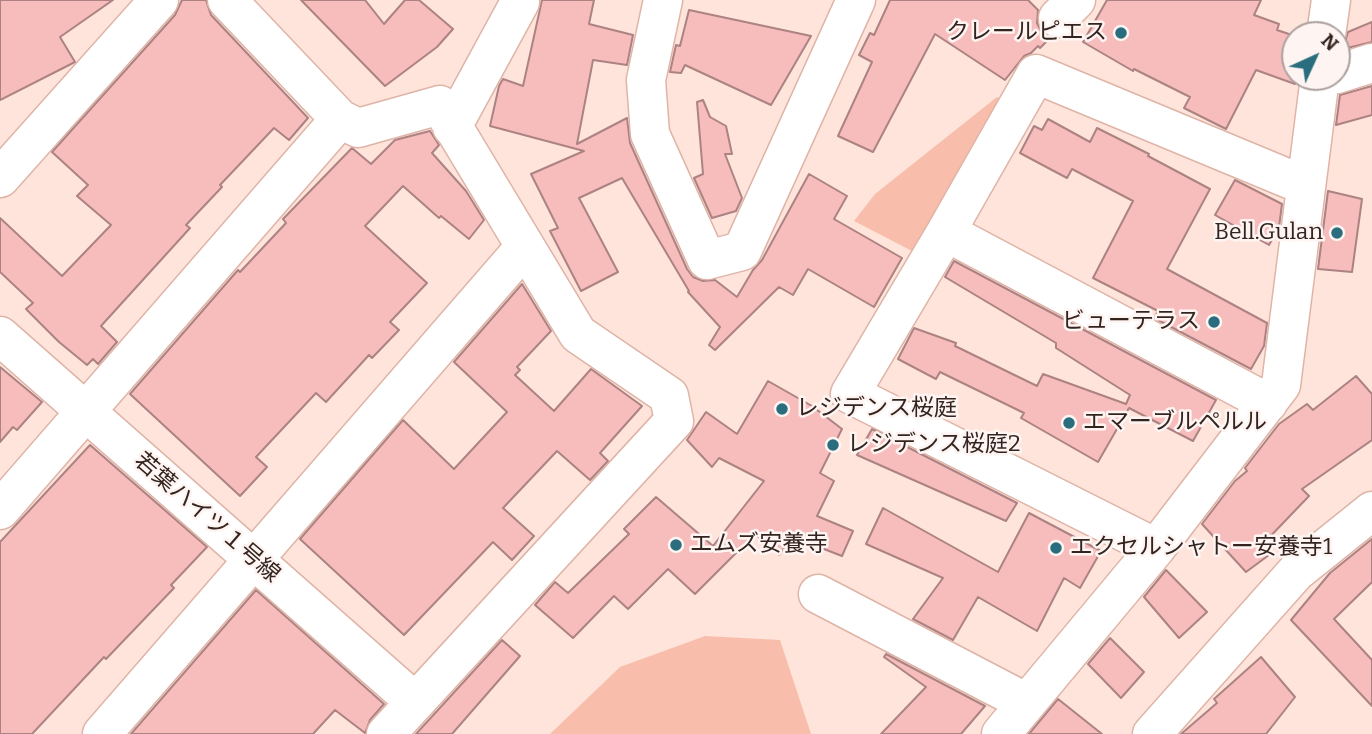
<!DOCTYPE html>
<meta charset="utf-8">
<style>
body{margin:0}
#map{position:relative;width:1372px;height:734px;overflow:hidden;background:#fee4db;font-family:Bitter,serif}
canvas{display:block}
.north{position:absolute;left:1281px;top:21px;width:70px;height:70px;box-sizing:border-box;background:#fef5f2;border:2px solid #ada19e;border-radius:50%;rotate:45deg;font-size:19px;font-weight:700;line-height:28px;text-align:center;color:#34241f}
.north::after{content:'';display:block;margin:auto;width:24px;height:32px;background:#2a6d7f;clip-path:polygon(50% 0,100% 100%,50% 72%,0 100%)}
</style>
<div id="map">
<canvas width="1372" height="734"></canvas>
<div class="north">N</div>
</div>
<script>
const ctx = document.querySelector('canvas').getContext('2d');
ctx.lineJoin = 'round';
function fill(path, color) { ctx.fillStyle = color; ctx.fill(path, 'evenodd'); }
function stroke(path, color, width, dash) { ctx.strokeStyle = color; ctx.lineWidth = width; ctx.lineCap = dash ? 'butt' : 'round'; ctx.setLineDash(dash || []); ctx.stroke(path); }
function drawText(font, color, halo, rows, align = 'center') {
  ctx.font = font + ' Bitter,"Noto Sans JP",serif'; ctx.lineWidth = 5; ctx.setLineDash([]); ctx.textBaseline = 'middle'; ctx.strokeStyle = halo; ctx.fillStyle = color; for (const [text, x, y, turn = 0] of rows) {
    ctx.save(); ctx.translate(x, y); ctx.rotate((+turn || 0) * Math.PI / 180); ctx.textAlign = isNaN(turn) ? turn : align; if (halo) ctx.strokeText(text, 0, 0); ctx.fillText(text, 0, 0); ctx.restore();
  }
}
const green = new Path2D(`
 M997,97L1003,100L912,251L854,221L875,194Z
 M705,636L780,640L811,734H550L620,667Z`);
const building = new Path2D(`
 M0,0H113L60,37L75,62L0,100Z
 M182,0H206L211,15L308,118L289,140L274,128L220,185L222,187L186,225L190,228L101,326L117,342L98,364L93,359L87,365L59,342L26,309L33,303L0,272V218L62,276L111,225L77,196L88,185L52,152L175,15Z
 M301,0H365L384,24L405,0H419L453,29L437,47L385,86Z
 M542,0H594L589,24L633,35L627,65L593,60L577,144L627,118L630,143L687,269L693,277L703,281L715,280L737,297L753,270L762,260L809,174L847,196L834,219L902,258L874,307L808,269L793,295L779,287L715,350L709,345L720,327L688,292L689,291L622,178L579,198L618,272L581,291L550,231L558,228L531,174L584,151L490,126L499,86L503,79L523,86Z
 M890,0H1028L1038,10L1037,23L1042,33L1050,38L1040,48L1038,46L1031,53L1024,56L1005,80L935,34L873,152L838,136L872,62L859,55L870,33L874,35Z
 M1107,0H1261L1254,15L1279,24L1277,30L1295,36V84L1256,70L1226,129L1184,108L1190,97L1134,69L1133,71L1083,42Z
 M689,10L811,36L771,105L685,65L681,73L670,72L676,45L680,46Z
 M1372,22V42L1343,49L1348,32Z
 M1372,86V115L1336,125L1340,95Z
 M703,100L710,117L726,126L732,154H725L742,198L736,211L712,218L694,178L703,174L697,102Z
 M1048,119L1090,142L1097,128L1149,154L1148,156L1210,189L1167,269L1267,323L1264,346L1251,369L1154,318L1158,311L1093,278L1133,201L1072,169L1067,178L1020,153L1034,126L1042,130Z
 M430,131L439,145L432,153L466,191L484,220L469,239L441,216L439,218L403,186L365,226L427,283L390,322L399,330L372,358L369,355L326,402L316,393L256,457L267,467L240,496L130,394L238,270L240,272L286,223L283,219L352,148L371,164L395,140Z
 M1235,180L1282,204L1279,227L1269,245L1215,215Z
 M1328,191L1362,199L1352,272L1318,269Z
 M954,261L1216,400L1193,441L1129,408L1098,462L1021,418L1024,413L940,372L936,379L898,359L914,328L956,343L955,346L1037,386L1043,374L1126,404L1130,395L1056,348V343L945,277Z
 M522,284L551,331L517,367L520,370L515,375L554,411L591,369L642,406L600,453L608,461L590,480L557,451L503,508L534,536L512,560L493,542L404,635L300,539L403,420L454,469L507,412L454,362Z
 M0,367L42,402L17,430L13,427L0,442Z
 M1356,376L1372,394V440L1302,489L1309,496L1262,545L1269,555L1246,572L1202,524L1235,481L1247,471L1245,468L1279,424L1307,404L1313,410Z
 M768,381L812,406L842,429L820,473L834,481L817,516L853,531L842,556L793,537L779,555L755,534L695,594L668,569L628,609L614,596L573,638L535,605L555,582L568,593L629,534L624,529L656,497L713,546L764,481L719,458L712,467L687,440L706,412L737,434Z
 M872,429L1017,503L1006,521L857,455Z
 M90,445L207,547L171,585L174,588L106,659L104,657L32,734H0V542Z
 M883,508L998,572L1029,513L1101,551L1080,588L1064,578L1037,631L978,597L953,640L913,619L943,578L866,544Z
 M1372,539V582L1334,619L1372,660V706L1291,620L1330,573Z
 M1166,570L1207,612L1179,638L1144,597Z
 M256,590L384,704L370,720L365,733L335,710L313,734H131Z
 M1110,638L1144,672L1121,698L1088,664Z
 M502,640L520,656L452,734H416Z
 M886,654L985,706L961,734H881L926,687L884,657Z
 M1261,657L1295,697L1266,734H1181L1217,703L1214,699Z
 M1058,699L1102,734H1029Z`);
const minor = new Path2D(`
 M663,0L646,80L650,134L707,260L742,251L856,0
 M1058,18L1076,0
 M1326,35L1331,0
 M1337,74L1372,63
 M340,119L358,128L440,105L578,334L669,396L674,421L386,734
 M452,127L520,2
 M0,178L159,0
 M946,232L1268,403
 M0,336L414,701
 M0,510L340,119L227,0
 M1156,548L850,394L946,232L1036,74L1306,186
 M818,594L1027,703
 M102,734L524,248
 M1001,734L1156,548L1281,385L1320,77
 M1152,734L1296,572L1372,511`);
const markers = [
 [1121,33,7,"#2a6d7f"],
 [1337,233,7,"#2a6d7f"],
 [1214,322,7,"#2a6d7f"],
 [782,409,7,"#2a6d7f"],
 [1069,423,7,"#2a6d7f"],
 [833,445,7,"#2a6d7f"],
 [676,545,7,"#2a6d7f"],
 [1056,548,7,"#2a6d7f"]
];
const poiNames = [
 ["クレールピエス",1107,33,"right"],
 ["Bell.Gulan",1323,233,"right"],
 ["ビューテラス",1200,322,"right"],
 ["レジデンス桜庭",796,409],
 ["エマーブルペルル",1083,423],
 ["レジデンス桜庭2",847,445],
 ["エムズ安養寺",690,545],
 ["エクセルシャトー安養寺1",1070,548]
];
const streetNames = [
 ["若葉ハイツ１号線",207,518,41]
];
fill(green, '#f8beab');
fill(building, '#f7bdbd');
stroke(building, '#ac8282', 2);
stroke(minor, '#dfb4a7', 41);
stroke(minor, '#fff', 38);
for (const [x, y, r, color] of markers) { const dot = new Path2D(); dot.arc(x, y, r, 0, 2 * Math.PI); ctx.fillStyle = color; ctx.fill(dot); stroke(dot, '#fef5f2', 2.5); }
drawText('23px', '#34241f', '#fef5f2', poiNames, 'left');
drawText('23px', '#34241f', '#fef5f2', streetNames);
</script>
